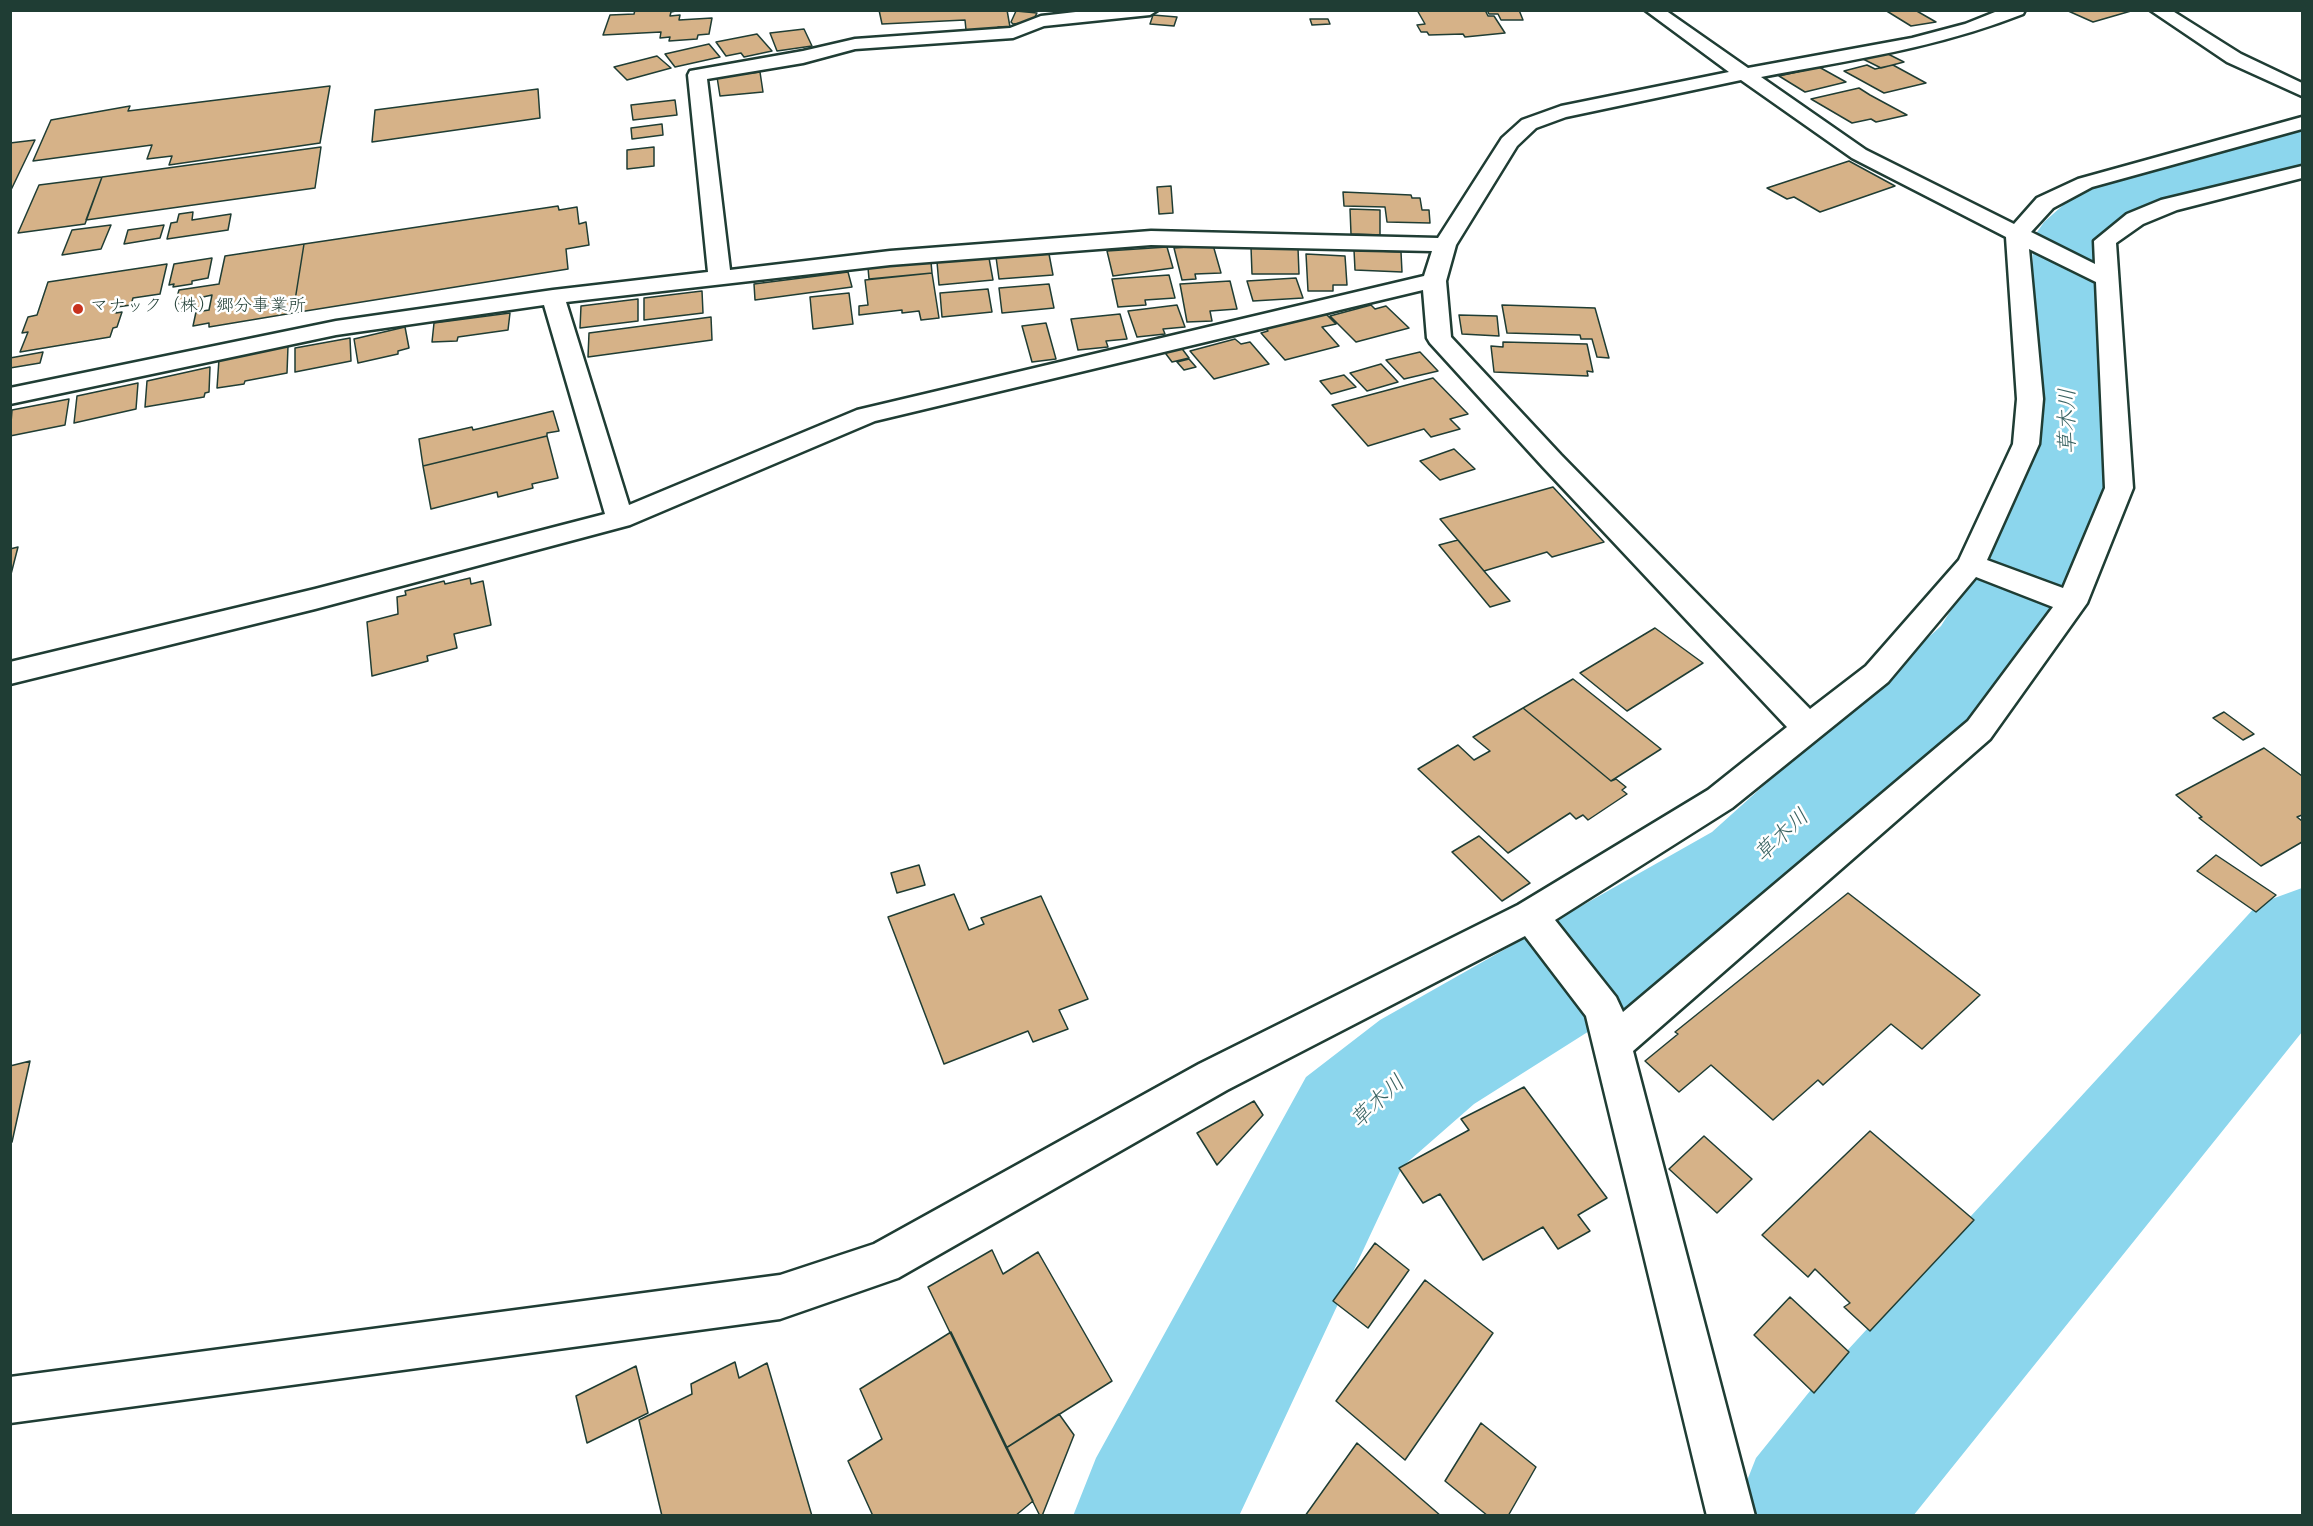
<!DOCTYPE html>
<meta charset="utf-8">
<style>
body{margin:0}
#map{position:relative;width:2313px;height:1526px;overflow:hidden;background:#fff;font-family:Dekko,sans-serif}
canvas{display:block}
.frame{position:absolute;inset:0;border:12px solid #1f3d34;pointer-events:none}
</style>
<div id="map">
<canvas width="2313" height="1526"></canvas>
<div class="frame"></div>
</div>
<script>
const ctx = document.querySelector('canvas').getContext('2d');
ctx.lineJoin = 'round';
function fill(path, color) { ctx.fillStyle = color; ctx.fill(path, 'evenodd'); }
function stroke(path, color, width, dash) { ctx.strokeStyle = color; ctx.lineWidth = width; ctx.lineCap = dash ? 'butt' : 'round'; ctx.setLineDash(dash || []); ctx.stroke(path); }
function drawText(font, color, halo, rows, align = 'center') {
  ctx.font = font + ' Dekko,"Klee One",sans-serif'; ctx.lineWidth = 5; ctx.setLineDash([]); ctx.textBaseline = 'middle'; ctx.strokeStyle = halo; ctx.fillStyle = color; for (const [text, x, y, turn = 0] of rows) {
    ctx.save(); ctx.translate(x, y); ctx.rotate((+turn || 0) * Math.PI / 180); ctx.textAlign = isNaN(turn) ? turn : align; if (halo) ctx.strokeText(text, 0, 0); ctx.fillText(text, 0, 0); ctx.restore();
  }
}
const river = new Path2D(`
 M2302,126V167C2244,184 2151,201 2108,243L2117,463L2080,557L2015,678L1796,900L1474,1104L1402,1167L1239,1516H1073L1096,1458L1306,1077L1380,1020L1712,832L1941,626L1984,557L2027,463L2033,238L2044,222L2071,198L2126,174Z
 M2302,888V1032L1913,1516H1733L1756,1458L1810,1391L2258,904Z`);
const building = new Path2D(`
 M635,10H681L671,12L670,16L680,15L679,20L712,18L709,34L698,35L697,39L669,41L670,37L660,38L661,32L603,35L610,15L634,14Z
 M879,10H1007L1010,27H998L999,30H966L965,20L882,24Z
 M1417,10H1485L1488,16H1494L1505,33L1465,37L1463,34L1429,35L1427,32H1421L1417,25L1425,24Z
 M1487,10H1519L1523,20H1501L1498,14H1489Z
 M1885,10H1915L1936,22L1911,26Z
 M2066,10H2130L2131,11L2093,22Z
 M1016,11L1037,13L1032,22L1013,24L1011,22Z
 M1153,15L1177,17L1174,26L1150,24Z
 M1310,19H1328L1330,24L1312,25Z
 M804,29L812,46L777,51L770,33Z
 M757,34L772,51L744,57L741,53L726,56L716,42Z
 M709,44L720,57L675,67L665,54Z
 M1886,53L1904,62L1881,68L1863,59Z
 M657,56L671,68L627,80L614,67Z
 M1867,65L1875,69L1893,65L1926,83L1884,93L1844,71Z
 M1819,67L1846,82L1805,92L1779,76Z
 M760,72L763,92L720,96L717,77Z
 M330,86L320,143L169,165L172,156L147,159L152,145L33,161L51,120L130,106L128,111Z
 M1859,88L1870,95L1907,115L1876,122L1871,119L1852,123L1811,99Z
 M538,89L540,118L372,142L375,110Z
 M675,100L677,115L633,120L631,105Z
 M662,124L663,135L632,139L631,128Z
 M35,140L10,192V143Z
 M321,147L315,188L86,220L102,177Z
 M654,147V166L627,169V150Z
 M1849,161L1895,186L1820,212L1794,197L1787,199L1767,188Z
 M102,177L85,224L18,233L39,185Z
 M1171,186L1173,213L1159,214L1157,187Z
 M1343,192L1411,195L1412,198H1420L1422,210H1429L1430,223L1387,222L1385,207L1344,206Z
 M558,206L559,210L577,207L579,224L586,222L589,245L566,249L568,269L293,313L304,244Z
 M1350,209L1380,210V235L1351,234Z
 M193,212L192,220L231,214L228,230L167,239L171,223L177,222L179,214Z
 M111,225L101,249L62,255L72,230Z
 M164,225L160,238L124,244L128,230Z
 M304,244L293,313L209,327V323L193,326L196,312L209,310L212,295L203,297L200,309L181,311L183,303L175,304L179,290L219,284L225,256Z
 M1213,245L1221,273L1195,274L1196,279L1182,280L1174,248Z
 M1167,247L1173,268L1113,276L1107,251Z
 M1251,247L1298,248L1299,274H1252Z
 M1354,250L1401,252L1402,272L1355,270Z
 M1049,254L1053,275L999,279L996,257Z
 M1306,254L1345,256L1347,285H1333V291H1308Z
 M212,258L208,278L192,281V284L173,287L174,284L169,285L174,264Z
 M989,258L993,280L939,285L937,262Z
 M931,262L932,273L869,279L868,268Z
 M167,264L160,294L133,298L131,305L117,307L116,313L122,312L117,327L113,328L110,337L20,352L28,332L22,333L28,317L37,315L48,282Z
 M848,272L852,287L755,300L754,284Z
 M932,273L939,318L921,320L919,311L902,313V310L859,315V306L868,305L865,280Z
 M1169,275L1175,298L1145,300L1146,305L1118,307L1112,279Z
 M1296,278L1303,298L1253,301L1247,281Z
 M1230,281L1237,309L1210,311L1212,321L1187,322L1180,284Z
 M1049,284L1054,308L1002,313L999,288Z
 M988,289L992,312L942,317L940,293Z
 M702,291L703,313L644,320V298Z
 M849,293L853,324L813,329L810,297Z
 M638,299V321L580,328L581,306Z
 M1177,305L1185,327L1163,329L1165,334L1137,337L1128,311Z
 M1371,305L1375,309L1386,306L1409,328L1356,342L1330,316Z
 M1502,305L1595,308L1609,358L1597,357L1592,339H1581L1580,335L1507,333Z
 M1322,310L1336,324L1322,327L1339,346L1285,360L1261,333L1268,331L1263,325Z
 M510,313L508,330L458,337L457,341L432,342L434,323Z
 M1120,314L1127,339L1106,341L1108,347L1078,350L1071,319Z
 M1459,315L1497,316L1499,336L1462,334Z
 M711,317L712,340L588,357L589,333Z
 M1046,323L1056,359L1032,362L1022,326Z
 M405,327L409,348L398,351V354L358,363L354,339Z
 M350,338L351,361L295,372V348Z
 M1235,339L1241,344L1250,342L1269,364L1214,379L1190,351Z
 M1503,342L1587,344L1593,372L1587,371L1588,376L1494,372L1491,346L1503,347Z
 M288,346L287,373L245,381L244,384L217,388L219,359Z
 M1180,346L1189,358L1172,362L1163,350Z
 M43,352L40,363L10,368V358Z
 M1420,352L1438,371L1404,379L1386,360Z
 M1189,359L1196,367L1184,370L1177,362Z
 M1381,364L1398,382L1367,391L1350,373Z
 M210,367L209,392L205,393L204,397L145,407L147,381Z
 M1344,375L1356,387L1331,394L1320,381Z
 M1433,378L1468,414L1450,419L1460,429L1431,437L1424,429L1368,446L1332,405Z
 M138,383L136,409L74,423L77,396Z
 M69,399L65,425L10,436L12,410Z
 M553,411L559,431L547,433V436L423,466L419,439L472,427L473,430Z
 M547,436L558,478L532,484L533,488L498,497L497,492L431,509L423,466Z
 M1454,449L1475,469L1440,480L1420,461Z
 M1553,487L1604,542L1552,557L1547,552L1484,571L1440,519Z
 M1458,540L1484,571L1510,601L1490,607L1439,545Z
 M18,547L10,578V549Z
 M470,578L471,584L483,581L491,625L454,634L457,648L427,656L428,661L372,676L367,622L398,614L397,597L406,595L405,591L444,581L445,584Z
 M1655,628L1703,663L1627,711L1580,673Z
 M1573,679L1661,749L1611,781L1523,708Z
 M1523,708L1611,781L1616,779L1626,787L1622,790L1627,794L1588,820L1583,815L1576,819L1570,813L1508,853L1418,769L1458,745L1474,760L1490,751L1473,737Z
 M2224,712L2254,734L2243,740L2213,718Z
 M2264,748L2302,776V815L2297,817L2302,821V842L2261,866L2199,818L2202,817L2176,795Z
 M1479,836L1530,883L1502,901L1452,852Z
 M2216,855L2276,895L2256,912L2197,871Z
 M919,865L925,885L897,893L891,873Z
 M1848,893L1980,995L1922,1049L1891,1024L1823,1085L1818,1080L1773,1120L1711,1065L1679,1092L1645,1061L1678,1034L1675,1032Z
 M954,894L969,930L984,924L981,918L1041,896L1088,999L1059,1010L1068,1029L1033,1042L1028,1031L944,1064L888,917Z
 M30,1061L12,1142H10V1066Z
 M1524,1087L1607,1198L1578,1215L1590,1231L1558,1249L1543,1227L1483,1260L1440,1194L1423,1203L1399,1168L1469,1130L1461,1119Z
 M1254,1101L1263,1115L1217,1165L1197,1133Z
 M1870,1131L1974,1220L1870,1331L1844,1307L1850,1303L1815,1269L1808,1277L1762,1235Z
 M1704,1136L1752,1179L1717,1213L1669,1169Z
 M1375,1243L1409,1270L1368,1328L1333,1301Z
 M992,1250L1003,1274L1038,1252L1112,1381L1006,1448L928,1287Z
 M1425,1280L1493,1333L1405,1460L1336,1401Z
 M1790,1297L1849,1352L1814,1393L1754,1335Z
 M951,1332L1033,1501L1015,1516H873L848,1461L882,1439L860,1389Z
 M735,1362L739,1378L767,1363L812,1516H662L639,1420L692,1394L691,1384Z
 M636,1366L648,1413L587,1443L576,1396Z
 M1059,1414L1074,1435L1042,1516H1040L1006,1448Z
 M1481,1423L1536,1467L1508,1516H1488L1445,1481Z
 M1357,1443L1441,1516H1305Z`);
const minor = new Path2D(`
 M1093,10H1158L1150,15L1044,26L1013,38L855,49L803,63L707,79L730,270L890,251L1151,231L1438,238L1502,138L1522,120L1561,106L1729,72L1645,10H1665L1748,68L1912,38L1965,24L2000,10H2025L2023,14C1937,48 1851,60 1761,77L1866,150L2014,224L2037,198L2078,179L2302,117V129L2092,187L2053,208L2031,232L2095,264L2094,241L2127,214L2161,200L2302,166V178L2177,210L2143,224L2116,243L2133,488L2087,603L1990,739L1633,1051L1755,1516H1707L1586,1016L1525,936L1227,1090L898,1278L780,1319L10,1423V1377L780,1275L874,1244L1199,1064L1518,905L1708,790L1787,727L1543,467L1430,343L1427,338L1423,290L875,421L630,525L315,609L10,684V662L315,589L605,514L544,305L336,335L10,404V388L336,321L553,290L708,272L688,75L690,71L803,51L855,39L1010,28L1041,16ZM1741,80L1852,158L2006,237L2017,399L2013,444L1959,560L1866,666L1810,709L1561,455L1451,337L1446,281L1456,245L1517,146L1536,128L1566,117ZM1151,245L1432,251L1424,276L857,410L629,505L566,302L890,265ZM2029,249L2096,282L2105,488L2063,588L1987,560L2039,444L2043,399ZM1976,577L2053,607L1968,721L1623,1012L1616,997L1555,920L1732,808L1888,682Z
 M2150,10H2171L2241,54L2302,83V96L2227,62Z`);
const markers = [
 [78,309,6,"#c8321e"]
];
const farPoinames = [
 ["マナック（株）郷分事業所",90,309]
];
const waterNames = [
 ["草木川",2071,421,-90],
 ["草木川",1784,838,-43],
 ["草木川",1380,1104,-43]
];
fill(river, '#8cd6ed');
fill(building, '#d6b288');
stroke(building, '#1f3d34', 1.5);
stroke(minor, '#1f3d34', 5);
fill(minor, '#fff');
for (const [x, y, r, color] of markers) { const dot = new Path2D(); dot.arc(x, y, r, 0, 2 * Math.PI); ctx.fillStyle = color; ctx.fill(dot); stroke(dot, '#fff', 2); }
drawText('18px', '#1f3d34', '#fff', farPoinames, 'left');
drawText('italic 22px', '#3a6362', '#fff', waterNames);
</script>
